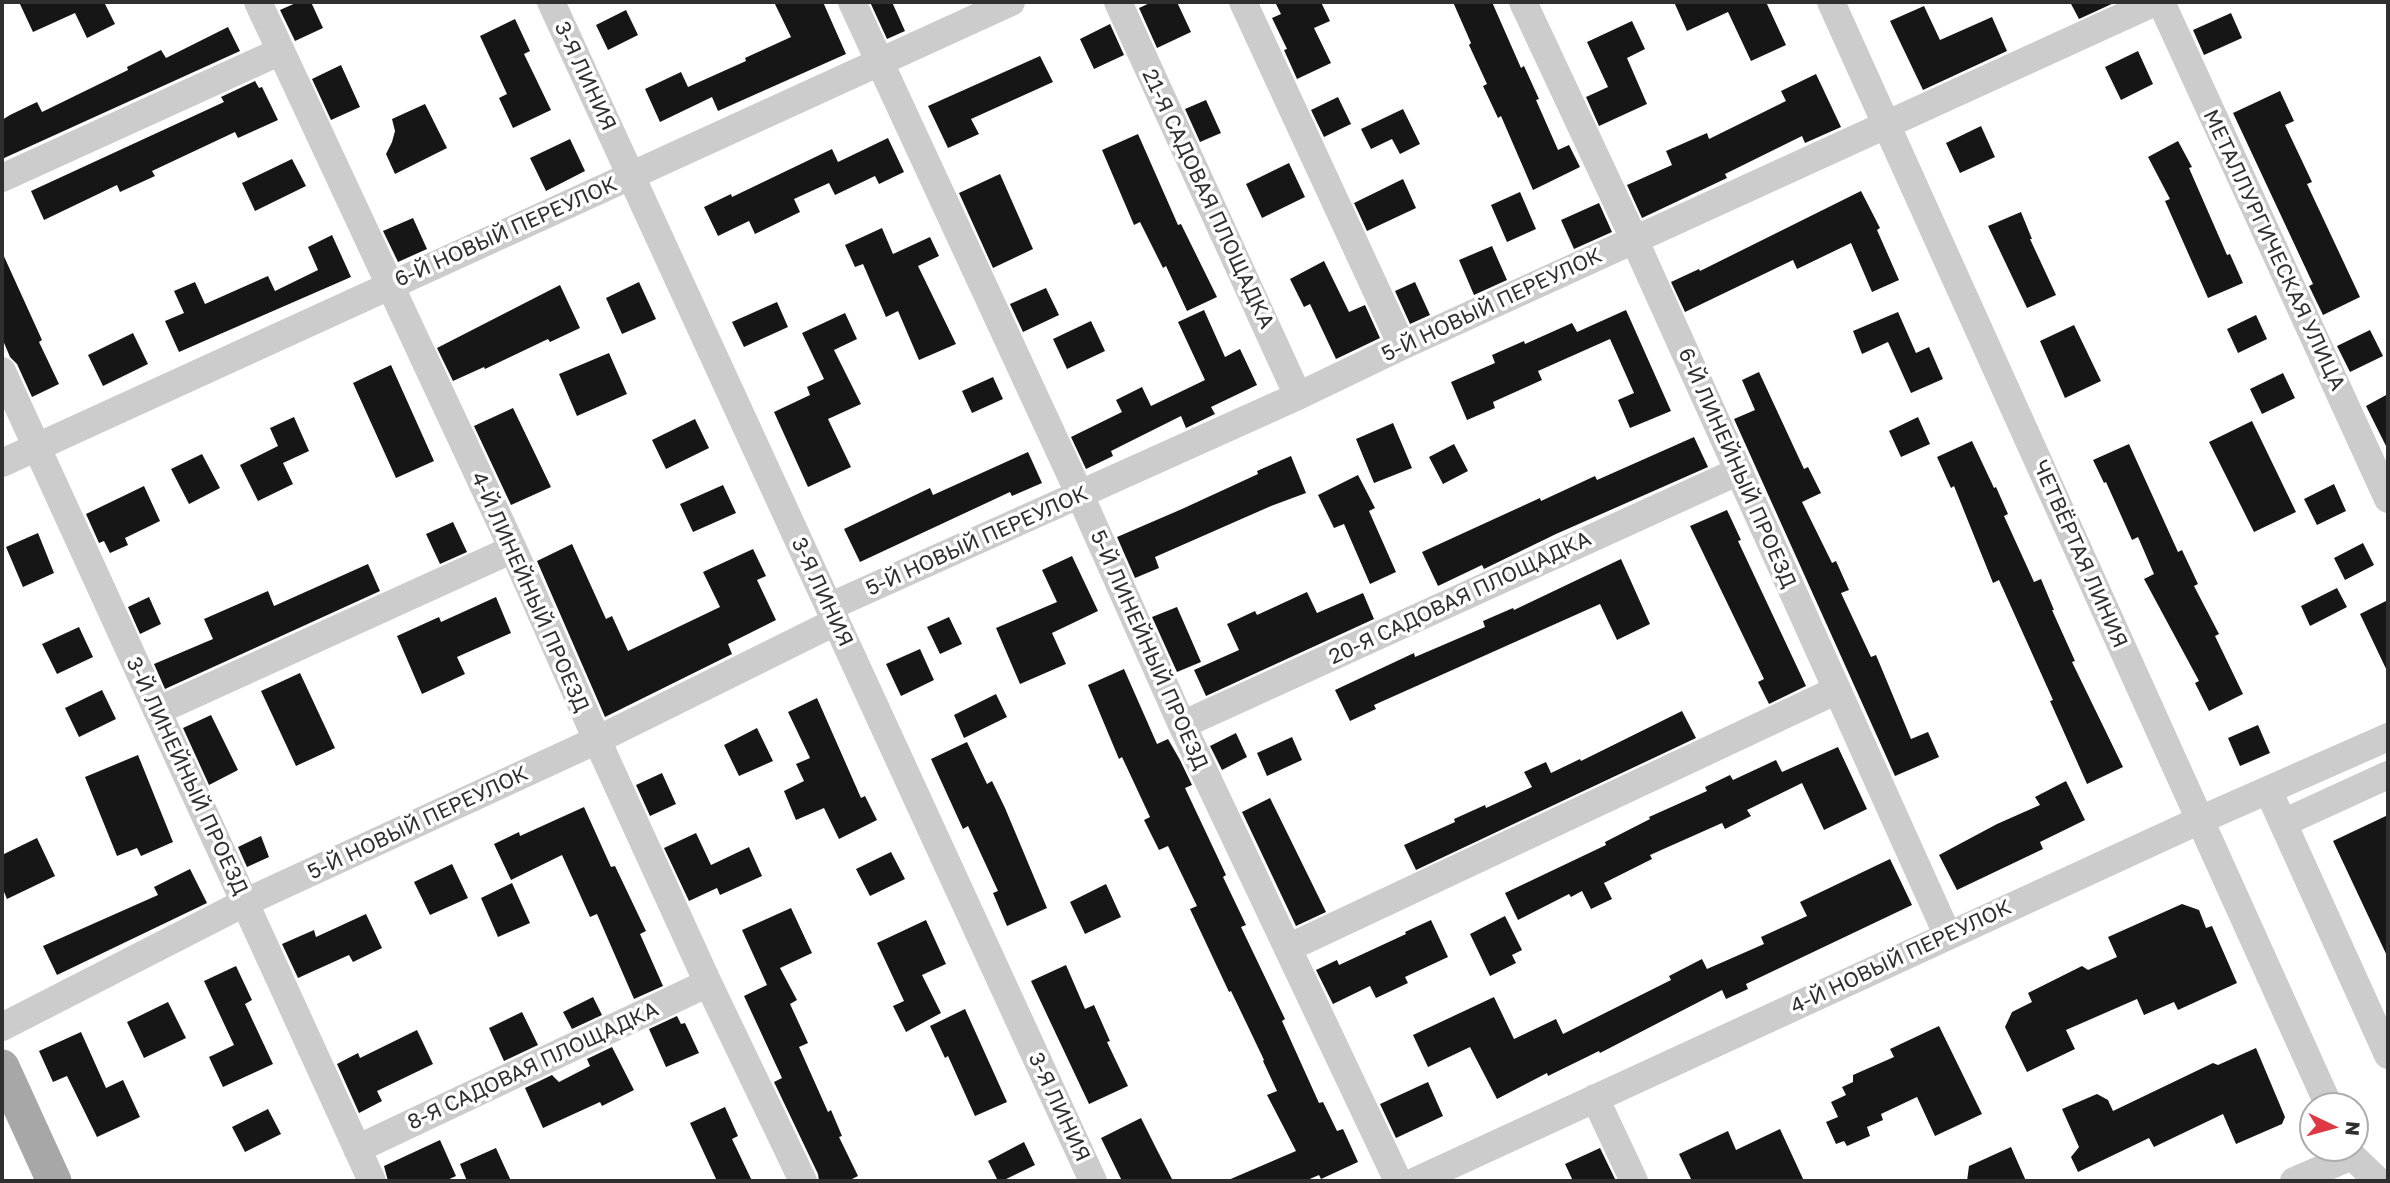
<!DOCTYPE html>
<meta charset="utf-8">
<style>
body{margin:0}
#map{position:relative;width:2390px;height:1183px;overflow:hidden;background:#fff;font-family:"Golos Text",sans-serif}
canvas{display:block}
.frame{position:absolute;inset:0;border:4px solid #2f2f2f;pointer-events:none}
.north{position:absolute;left:2299px;top:1092px;width:70px;height:70px;box-sizing:border-box;background:#fff;border:2px solid #acacac;border-radius:50%;rotate:95deg;font-size:19px;font-weight:700;line-height:28px;text-align:center;color:#2f2f2f}
.north::after{content:'';display:block;margin:auto;width:24px;height:32px;background:#df3844;clip-path:polygon(50% 0,100% 100%,50% 72%,0 100%)}
</style>
<div id="map">
<canvas width="2390" height="1183"></canvas>
<div class="frame"></div>
<div class="north">N</div>
</div>
<script>
const ctx = document.querySelector('canvas').getContext('2d');
ctx.lineJoin = 'round';
function fill(path, color) { ctx.fillStyle = color; ctx.fill(path, 'evenodd'); }
function stroke(path, color, width, dash) { ctx.strokeStyle = color; ctx.lineWidth = width; ctx.lineCap = dash ? 'butt' : 'round'; ctx.setLineDash(dash || []); ctx.stroke(path); }
function drawText(font, color, halo, rows, align = 'center') {
  ctx.font = font + ' "Golos Text",sans-serif'; ctx.lineWidth = 7; ctx.setLineDash([]); ctx.textBaseline = 'middle'; ctx.strokeStyle = halo; ctx.fillStyle = color; for (const [text, x, y, turn = 0] of rows) {
    ctx.save(); ctx.translate(x, y); ctx.rotate((+turn || 0) * Math.PI / 180); ctx.textAlign = isNaN(turn) ? turn : align; if (halo) ctx.strokeText(text, 0, 0); ctx.fillText(text, 0, 0); ctx.restore();
  }
}
const building = new Path2D(`
 M19,2H104L115,24L87,38L75,13L33,32Z
 M298,2H311L323,28L295,41L280,10Z
 M774,2H823L846,54L718,111L712,97L660,122L645,89L681,72L688,87L746,61L745,58L791,37Z
 M870,2H892L905,31L887,39Z
 M1152,2H1177L1191,32L1157,48L1139,8Z
 M1275,2H1321L1330,21L1314,28L1331,63L1297,79L1284,50L1287,49L1272,18L1281,14Z
 M1453,2H1492L1521,68L1524,66L1539,99L1536,100L1558,150L1569,145L1580,167L1533,190L1501,116L1498,118L1483,86L1487,84L1469,45L1471,43Z
 M1674,2H1766L1786,45L1751,61L1728,12L1687,31Z
 M2070,2H2116L2079,19Z
 M1924,6L1940,40L1992,17L2007,51L1923,90L1890,21Z
 M626,10L638,35L608,50L596,25Z
 M2231,13L2242,38L2204,55L2193,30Z
 M515,19L530,51L524,54L551,110L513,128L499,98L507,94L480,36Z
 M1632,21L1645,49L1627,58L1647,104L1599,126L1586,97L1608,87L1587,42Z
 M1110,24L1124,55L1094,69L1080,39Z
 M228,27L240,51L2,159V120L10,115L37,102L42,112L128,70L127,67L161,50L166,58Z
 M2138,51L2153,84L2121,100L2105,67Z
 M1040,56L1053,82L971,119L979,134L948,148L928,106Z
 M341,65L360,107L331,120L312,79Z
 M1816,74L1841,127L1805,143L1802,136L1725,174L1727,178L1642,218L1627,185L1672,165L1666,151L1707,133L1709,139L1786,101L1781,91Z
 M255,81L259,88L262,87L278,120L238,138L235,132L152,171L155,176L120,192L117,185L44,220L31,191L224,102L221,97Z
 M2280,91L2294,121L2285,125L2312,182L2307,184L2360,297L2323,315L2309,286L2313,284L2233,113Z
 M1338,97L1351,124L1324,137L1311,110Z
 M1206,100L1221,133L1200,142L1185,109Z
 M425,104L447,148L395,174L386,154L392,142L395,131L392,119Z
 M1403,109L1420,144L1400,154L1392,139L1371,149L1361,129Z
 M1981,126L1995,157L1960,173L1946,143Z
 M1138,134L1178,225L1181,224L1217,297L1187,311L1166,266L1163,268L1140,222L1134,225L1102,150Z
 M888,138L904,172L879,184L875,176L835,195L829,183L794,199L800,212L755,234L749,221L718,236L704,207L731,194L732,197L832,149L838,162Z
 M570,139L585,171L546,191L530,158Z
 M2178,141L2192,167L2189,168L2227,255L2230,254L2243,283L2208,298L2165,201L2170,199L2148,157Z
 M292,159L306,186L255,211L242,183Z
 M1289,163L1305,197L1262,218L1246,184Z
 M1000,174L1033,249L993,268L959,193Z
 M1403,179L1416,208L1367,231L1354,203Z
 M1861,191L1880,228L1877,230L1899,280L1872,292L1851,243L1797,269L1793,260L1685,312L1671,282L1699,269L1700,271Z
 M1520,192L1536,229L1507,242L1491,205Z
 M1599,203L1612,232L1574,249L1561,220Z
 M2021,212L2032,239H2030L2056,295L2027,308L1988,226Z
 M413,218L427,249L398,262L383,231Z
 M882,228L893,254L930,237L939,256L918,266L956,344L919,360L898,311L886,317L863,264L855,267L845,245Z
 M332,235L351,277L179,352L165,321L184,313L174,291L195,282L205,304L268,276L275,291L318,270L308,247Z
 M1492,246L1507,280L1474,295L1459,260Z
 M2,252L42,340L39,342L59,384L32,397L17,364L10,357L2,338Z
 M1324,261L1349,312L1365,305L1380,338L1336,359L1310,304L1304,307L1290,279Z
 M639,282L656,319L622,334L606,298Z
 M1415,282L1430,315L1410,324L1395,291Z
 M560,285L580,328L550,342L548,339L485,369L484,367L453,381L437,348Z
 M1046,288L1059,315L1023,332L1010,304Z
 M777,302L788,327L744,347L732,322Z
 M1204,310L1225,357L1240,349L1257,385L1211,407L1215,414L1186,428L1181,416L1111,451L1113,456L1086,469L1071,437L1122,412L1116,400L1142,387L1151,406L1205,380L1178,322Z
 M1626,310L1671,411L1630,428L1618,400L1634,393L1610,339L1538,371L1542,380L1493,402L1495,408L1467,420L1451,382L1495,363L1492,355L1524,341L1525,344L1572,323L1577,332Z
 M1898,312L1916,353L1929,347L1943,379L1911,393L1888,342L1862,354L1853,331Z
 M845,313L857,339L834,350L861,404L828,419L851,467L808,487L774,412L810,395L807,387L824,379L802,333Z
 M2256,315L2267,339L2238,353L2227,329Z
 M1091,321L1105,351L1067,369L1053,339Z
 M2074,325L2101,381L2065,398L2040,341Z
 M2370,330L2383,356L2350,372L2337,346Z
 M133,333L148,364L103,386L88,355Z
 M609,353L627,394L577,416L559,374Z
 M391,365L434,461L396,478L353,383Z
 M1759,372L1804,469L1808,467L1821,493L1802,502L1832,563L1836,561L1849,590L1841,593L1871,657L1876,655L1911,739L1928,732L1939,757L1895,776L1734,419L1755,410L1742,380Z
 M2283,373L2295,398L2262,414L2250,389Z
 M993,377L1003,399L972,413L962,391Z
 M2388,394V450L2366,406Z
 M513,408L551,487L511,505L474,426Z
 M294,417L309,451L283,463L293,484L258,501L240,465L278,446L270,428Z
 M1918,417L1930,444L1901,457L1889,431Z
 M695,419L709,448L666,469L652,440Z
 M2252,421L2296,512L2254,532L2209,442Z
 M1393,423L1412,468L1374,483L1356,439Z
 M1694,437L1708,467L1556,534L1484,569L1482,565L1438,586L1422,552L1540,498L1541,501L1595,476L1597,480Z
 M1972,441L1994,488L1996,487L2008,514L2004,516L2034,582L2041,579L2054,610H2052L2075,661L2072,662L2123,767L2087,784L2050,701L2053,700L1999,580L1993,583L1954,486L1951,488L1937,457Z
 M1454,444L1468,471L1443,484L1429,457Z
 M2129,444L2178,552L2182,550L2198,584L2194,586L2219,634L2215,636L2243,694L2209,711L2195,683L2199,681L2144,579L2154,574L2138,537L2132,540L2106,482L2104,483L2093,460Z
 M1028,452L1042,483L1012,496L1010,492L860,562L844,529L930,488L933,495Z
 M202,454L220,488L189,504L171,469Z
 M1291,456L1306,493L1271,506L1155,557L1159,568L1135,578L1117,537L1182,509L1258,474L1257,471Z
 M1358,475L1375,508L1369,511L1396,572L1370,584L1344,524L1334,528L1318,495Z
 M2334,484L2346,511L2317,525L2304,499Z
 M723,485L736,513L693,532L680,504Z
 M144,486L160,521L125,538L128,545L110,553L104,541L99,543L86,514Z
 M1727,510L1741,540L1738,541L1806,686L1769,704L1758,682L1764,679L1690,526Z
 M453,522L467,552L440,564L426,534Z
 M38,533L54,573L23,587L6,547Z
 M2363,543L2374,565L2345,580L2334,558Z
 M572,544L606,619L612,616L628,651L720,607L703,572L753,549L766,576L757,580L776,620L728,644L732,654L605,717L537,561Z
 M1072,556L1098,611L1052,633L1066,664L1020,684L996,628L1057,602L1042,570Z
 M1621,559L1650,624L1617,640L1600,604L1374,705L1376,709L1350,721L1335,690L1414,653L1415,657L1485,627L1483,621L1513,608L1514,610Z
 M368,564L380,591L165,689L154,664L213,639L204,619L268,591L274,606Z
 M2337,588L2347,607L2310,626L2301,606Z
 M1307,592L1317,613L1363,593L1374,619L1206,696L1194,670L1239,650L1227,624L1255,611L1257,615Z
 M149,597L161,624L140,634L128,607Z
 M496,597L511,633L457,657L465,674L422,694L397,636L439,617L441,622Z
 M2388,600V673L2360,614Z
 M1177,607L1201,662L1177,672L1152,617Z
 M949,617L962,644L940,654L927,627Z
 M79,627L93,657L57,674L42,644Z
 M920,649L934,680L901,696L886,664Z
 M1124,669L1157,744L1168,739L1180,760L1192,785L1185,788L1226,875L1223,877L1246,925L1241,927L1285,1019L1282,1021L1319,1103L1323,1102L1337,1131L1343,1129L1358,1162L1321,1179L1319,1175L1305,1181H1226L1296,1151L1267,1095L1277,1091L1263,1061L1264,1060L1231,991L1229,992L1190,909L1197,906L1168,846L1159,850L1144,820L1150,817L1122,757L1119,759L1088,685Z
 M300,673L335,748L296,766L261,691Z
 M102,690L116,719L79,737L65,708Z
 M996,694L1007,717L964,738L954,715Z
 M817,698L861,798L865,796L877,820L839,839L824,808L796,820L784,791L804,781L796,764L810,758L788,712Z
 M1682,711L1696,738L1416,870L1404,845L1455,822L1454,819L1485,805L1486,808L1532,787L1524,772L1546,762L1551,773L1580,759L1581,761Z
 M211,715L238,770L209,785L183,728Z
 M2258,725L2270,753L2240,766L2228,738Z
 M757,728L773,761L739,776L724,745Z
 M1236,733L1247,757L1222,770L1210,746Z
 M1292,737L1302,760L1267,776L1257,753Z
 M967,742L987,784L992,781L1005,808L1047,908L1007,926L993,893L998,891L968,826L963,829L931,759Z
 M1838,747L1867,809L1824,830L1802,783L1747,810L1751,816L1725,829L1722,823L1650,855L1652,859L1604,883L1612,899L1591,909L1582,891L1571,897L1569,894L1518,920L1505,893L1606,845L1605,842L1650,819L1649,817L1707,791L1705,787L1730,775L1733,780L1776,760L1782,772Z
 M138,755L173,842L141,856L137,848L117,856L85,777Z
 M662,773L676,804L650,816L636,785Z
 M2066,781L2085,820L2040,842L2043,849L1957,890L1939,855L1997,824L2040,805L2035,797Z
 M1270,798L1326,912L1296,926L1242,812Z
 M584,807L611,867L615,866L646,931L640,934L663,986L634,999L597,914L590,917L562,855L511,880L494,844L519,832L520,836Z
 M2388,815V958L2333,841Z
 M696,833L711,865L749,847L762,876L720,895L717,888L689,901L664,848Z
 M261,836L269,857L247,867L238,847Z
 M37,838L55,876L7,899L2,887V855Z
 M891,852L905,879L870,896L856,869Z
 M1890,859L1912,905L1746,984L1748,989L1726,999L1722,990L1600,1053L1599,1051L1548,1076L1547,1073L1497,1099L1470,1047L1428,1067L1413,1035L1494,997L1514,1039L1556,1019L1563,1034L1671,980L1669,976L1702,959L1707,969L1764,944L1761,937L1807,916L1800,902Z
 M452,864L468,898L430,915L414,882Z
 M190,869L207,903L57,975L43,946L158,895L154,887Z
 M512,883L530,923L498,937L481,898Z
 M1106,884L1121,917L1085,934L1070,902Z
 M2182,904L2199,910L2206,928L2212,926L2237,983L2178,1010L2174,1002L2144,1015L2137,999L2066,1030L2075,1049L2027,1072L2005,1027L2012,1012L2032,1002L2028,993L2082,966L2088,970L2117,957L2108,937Z
 M791,908L812,953L780,968L797,1000L790,1004L808,1043L799,1047L828,1112L831,1110L842,1136L839,1137L858,1176L848,1181H819L818,1174L774,1082L782,1078L744,996L767,985L742,930Z
 M366,914L382,948L353,962L349,955L298,978L282,944L314,930L316,937Z
 M1505,916L1522,950L1512,955L1516,963L1490,976L1470,934Z
 M926,920L946,964L922,975L941,1013L906,1032L893,1006L904,1001L877,943Z
 M1431,920L1448,957L1405,977L1408,983L1376,998L1370,986L1333,1004L1316,970L1337,960L1339,965L1406,934L1405,932Z
 M1066,965L1085,1009L1094,1005L1110,1041L1107,1042L1128,1086L1089,1104L1031,981Z
 M236,966L252,1000L245,1004L273,1064L223,1087L209,1057L234,1045L204,981Z
 M593,997L602,1015L572,1029L563,1012Z
 M168,1002L186,1038L144,1058L127,1022Z
 M965,1009L1007,1102L975,1116L948,1056L945,1058L930,1026Z
 M522,1012L538,1045L504,1061L489,1028Z
 M677,1016L681,1024L685,1023L699,1053L666,1067L649,1029Z
 M1939,1026L1982,1114L1935,1136L1917,1097L1881,1114L1883,1120L1867,1127L1870,1136L1847,1146L1844,1141L1836,1144L1826,1122L1838,1117L1831,1102L1846,1095L1842,1087L1853,1082V1075L1894,1057L1890,1049Z
 M417,1030L433,1064L377,1091L382,1101L359,1113L337,1064L358,1053L360,1058Z
 M81,1032L106,1088L123,1080L140,1117L97,1137L67,1076L53,1082L39,1051Z
 M612,1047L634,1090L602,1106L600,1102L543,1128L525,1088L552,1075L559,1082L590,1066L587,1059Z
 M2256,1048L2285,1117L2282,1124L2236,1144L2223,1114L2154,1147L2149,1138L2078,1172L2071,1157L2079,1147L2062,1109L2097,1094L2108,1100L2113,1111L2213,1063L2218,1065Z
 M1428,1082L1443,1116L1396,1138L1380,1104Z
 M725,1107L738,1136L732,1139L752,1181H717L690,1123Z
 M268,1109L281,1134L245,1152L232,1127Z
 M1141,1118L1157,1150L1173,1181H1122L1101,1138Z
 M1780,1129L1804,1181H1692L1679,1154L1728,1131L1736,1150Z
 M440,1140L456,1176L445,1181H388L384,1166Z
 M1024,1142L1035,1165L1002,1181H998L988,1161Z
 M2011,1147L2026,1181H1967L1969,1166Z
 M496,1148L511,1181H467L460,1164Z
 M1600,1148L1616,1181H1573L1565,1164Z`);
const minor = new Path2D(`
 M258,2L513,549L597,740L708,983L803,1181
 M551,2L1093,1181
 M852,2L1080,495L1182,725L1398,1181
 M1118,2L1298,396
 M1243,2L1402,346
 M1523,2L1634,239L1948,936
 M1831,2L2329,1106
 M2161,2L2388,499
 M2,178L281,51
 M2,371L372,1181
 M2,463L1011,2
 M829,607L1298,396L1402,346L2155,2
 M157,711L513,549
 M1182,725L1739,471
 M2268,790L2388,1055
 M2283,823L2388,775
 M1288,948L1837,690
 M2,1027L244,903L597,740L835,622
 M1595,1098L1634,1181
 M2348,1148L2352,1156L2378,1181
 M357,1149L708,983
 M1416,1181L2200,820L2388,737
 M2294,1181L2352,1156`);
const major = new Path2D(`
 M2,1067L54,1181`);
const streetNames = [
 ["3-Я ЛИНИЯ",585,76,65],
 ["21-Я САДОВАЯ ПЛОЩАДКА",1208,199,65],
 ["6-Й НОВЫЙ ПЕРЕУЛОК",506,232,-24],
 ["МЕТАЛЛУРГИЧЕСКАЯ УЛИЦА",2274,250,65],
 ["5-Й НОВЫЙ ПЕРЕУЛОК",1492,305,-25],
 ["6-Й ЛИНЕЙНЫЙ ПРОЕЗД",1737,468,66],
 ["5-Й НОВЫЙ ПЕРЕУЛОК",977,541,-24],
 ["ЧЕТВЁРТАЯ ЛИНИЯ",2080,554,66],
 ["4-Й ЛИНЕЙНЫЙ ПРОЕЗД",530,592,66],
 ["3-Я ЛИНИЯ",822,592,65],
 ["20-Я САДОВАЯ ПЛОЩАДКА",1460,598,-25],
 ["5-Й ЛИНЕЙНЫЙ ПРОЕЗД",1149,650,66],
 ["3-Й ЛИНЕЙНЫЙ ПРОЕЗД",187,776,65],
 ["5-Й НОВЫЙ ПЕРЕУЛОК",418,823,-25],
 ["4-Й НОВЫЙ ПЕРЕУЛОК",1901,957,-25],
 ["8-Я САДОВАЯ ПЛОЩАДКА",533,1066,-25],
 ["3-Я ЛИНИЯ",1059,1107,65]
];
fill(building, '#161616');
stroke(minor, '#ccc', 28);
stroke(major, '#a7a7a7', 35);
drawText('21px', '#2f2f2f', '#fff', streetNames);
</script>
